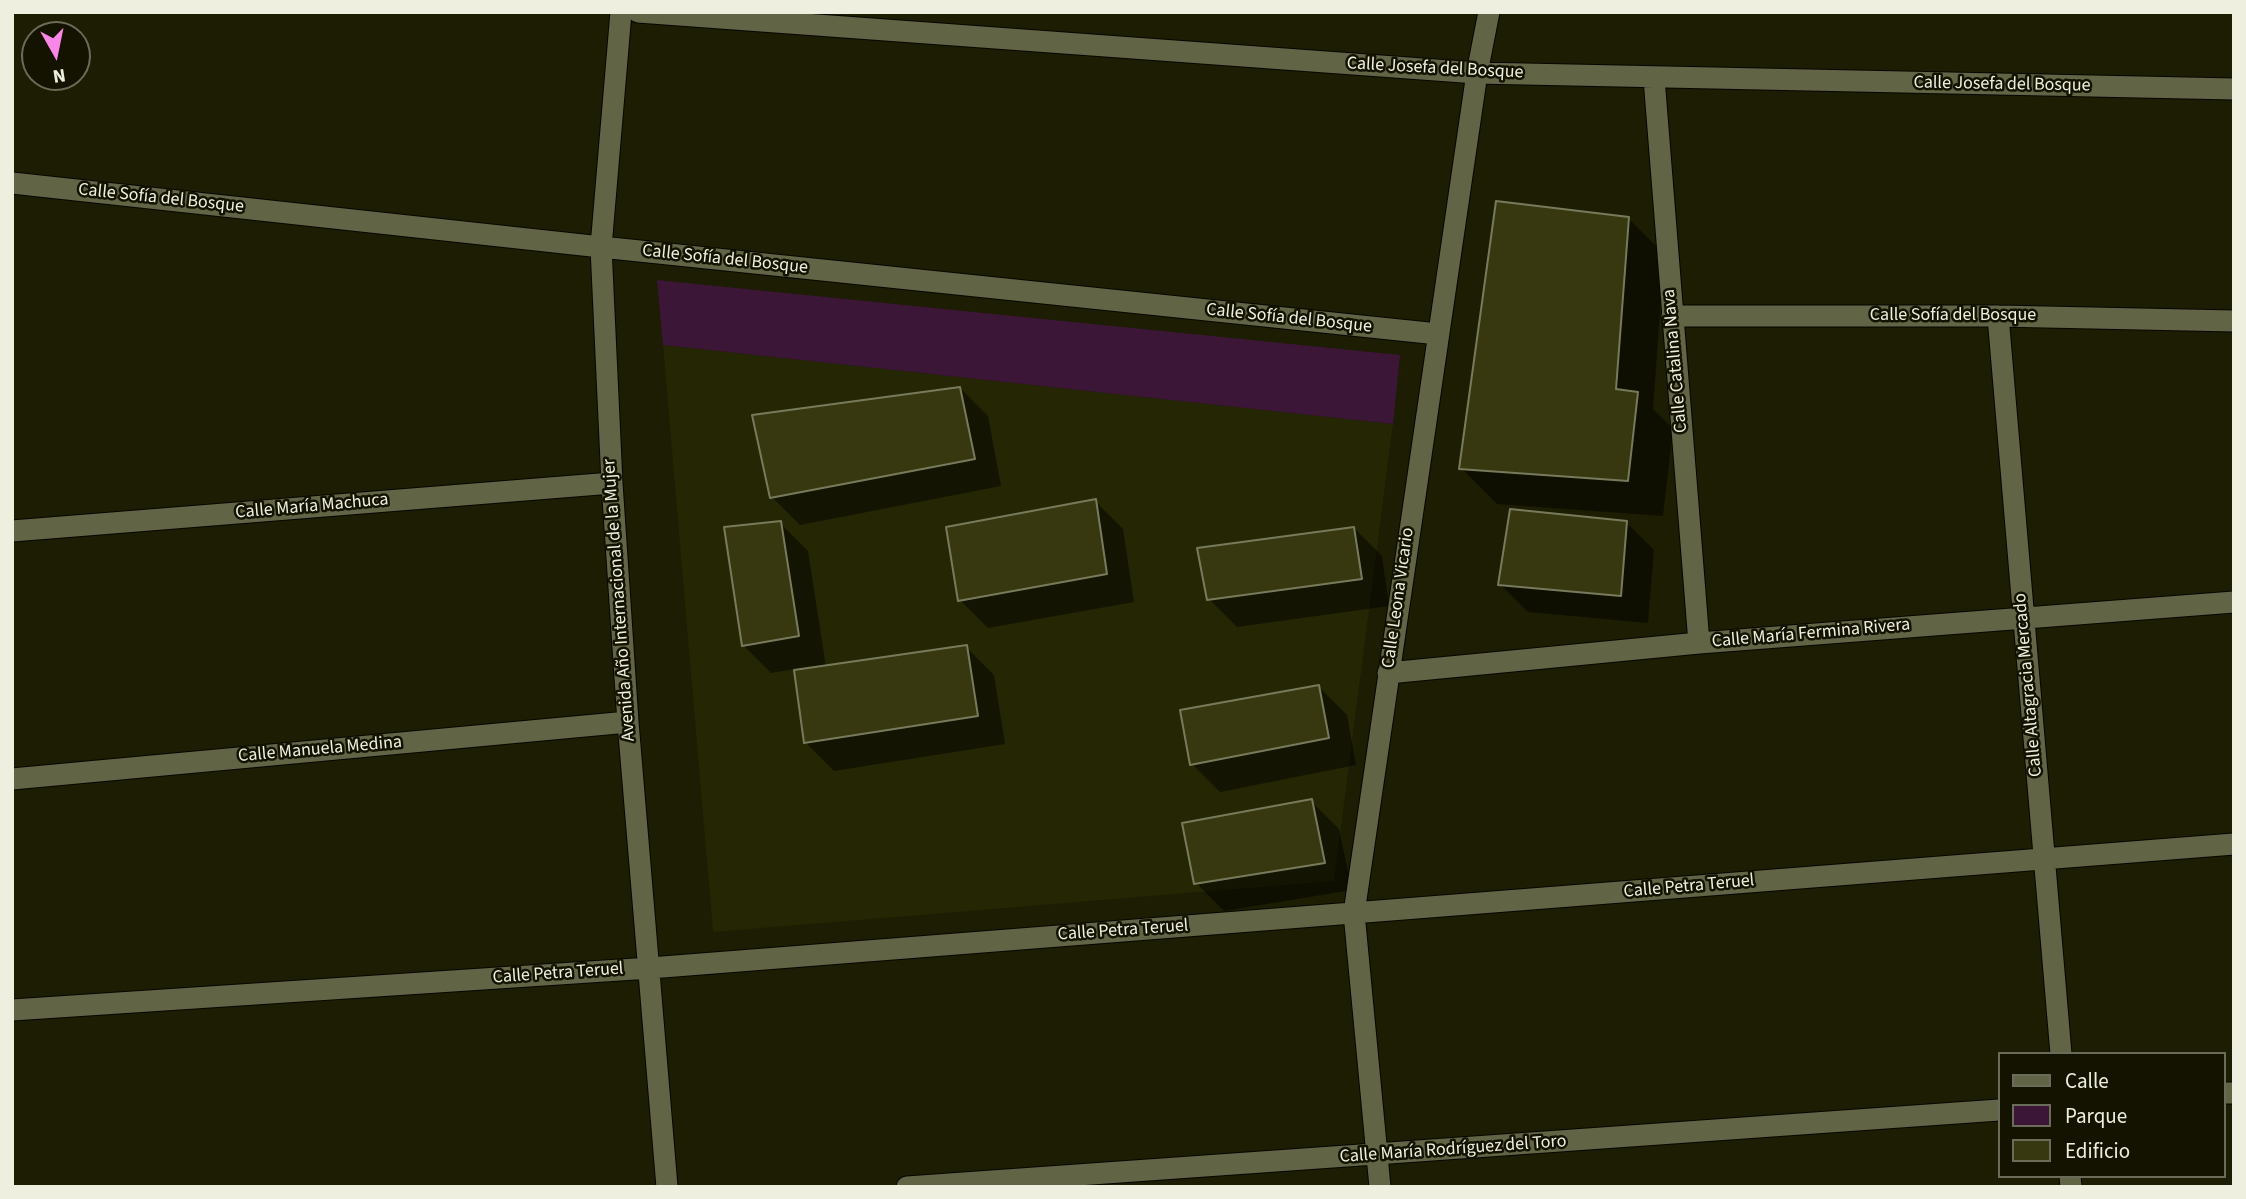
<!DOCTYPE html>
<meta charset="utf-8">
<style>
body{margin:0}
#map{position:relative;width:2246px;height:1199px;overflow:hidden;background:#1c1d02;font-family:"Source Sans 3",sans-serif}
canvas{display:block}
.frame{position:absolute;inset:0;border:14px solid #eeefdf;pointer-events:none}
.legend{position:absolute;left:1998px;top:1052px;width:228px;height:126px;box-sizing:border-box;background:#131300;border:2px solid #6b6b59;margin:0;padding:9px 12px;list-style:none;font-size:21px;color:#eeefdf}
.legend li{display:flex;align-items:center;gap:14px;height:35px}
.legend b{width:35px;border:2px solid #6b6b59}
.north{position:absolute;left:21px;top:21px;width:70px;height:70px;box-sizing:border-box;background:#131300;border:2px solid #6b6b59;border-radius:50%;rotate:171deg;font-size:19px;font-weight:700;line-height:28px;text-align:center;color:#eeefdf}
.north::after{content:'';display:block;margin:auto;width:24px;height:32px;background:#fa87e7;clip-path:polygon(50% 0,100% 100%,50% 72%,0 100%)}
</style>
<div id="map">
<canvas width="2246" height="1199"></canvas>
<div class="frame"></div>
<ul class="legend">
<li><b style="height:9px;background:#626446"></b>Calle</li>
<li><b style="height:19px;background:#3c1637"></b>Parque</li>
<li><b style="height:19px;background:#37380f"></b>Edificio</li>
</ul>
<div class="north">N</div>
</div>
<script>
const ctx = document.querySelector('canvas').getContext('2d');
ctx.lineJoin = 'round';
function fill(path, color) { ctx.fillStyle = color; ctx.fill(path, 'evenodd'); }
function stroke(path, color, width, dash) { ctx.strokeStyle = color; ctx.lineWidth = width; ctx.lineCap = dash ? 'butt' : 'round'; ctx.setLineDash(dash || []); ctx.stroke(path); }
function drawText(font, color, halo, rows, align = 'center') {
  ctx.font = font + ' "Source Sans 3",sans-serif'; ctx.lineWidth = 5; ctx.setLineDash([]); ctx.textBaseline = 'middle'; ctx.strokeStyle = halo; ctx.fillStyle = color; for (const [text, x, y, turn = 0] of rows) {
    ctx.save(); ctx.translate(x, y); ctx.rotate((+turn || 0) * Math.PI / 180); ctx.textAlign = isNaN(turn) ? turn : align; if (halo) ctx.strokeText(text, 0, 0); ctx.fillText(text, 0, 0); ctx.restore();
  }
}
const built = new Path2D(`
 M663,345L1393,424L1334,881L713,932Z`);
const green = new Path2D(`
 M657,280L1400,355L1393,424L663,345Z`);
const shadow = new Path2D(`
 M1629,219L1664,254L1653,409L1673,429L1663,516L1497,504L1461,468Z
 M960,388L988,416L1001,486L800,525L772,497Z
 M1095,501L1123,529L1134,602L988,628L960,600Z
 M1626,522L1654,550L1648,623L1528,612L1500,584Z
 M780,523L808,551L826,667L966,647L994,675L1005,744L834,771L806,743L795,669L771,673L743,645Z
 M1354,528L1382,556L1389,606L1237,627L1209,599Z
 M1319,687L1347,715L1356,765L1220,792L1192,764Z
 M1311,801L1339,829L1352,890L1224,911L1196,883Z`);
const building = new Path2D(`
 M1496,201L1629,217L1616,389L1638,392L1628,481L1459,469Z
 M960,387L975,459L770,498L752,415Z
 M1096,499L1107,574L958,601L946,527Z
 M1510,509L1627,521L1621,596L1498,585Z
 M781,521L799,636L742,646L724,527Z
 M1354,527L1362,579L1207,600L1197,548Z
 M967,645L978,716L804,743L794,670Z
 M1319,685L1329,738L1190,765L1180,710Z
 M1312,799L1325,863L1194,884L1182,823Z`);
const minor = new Path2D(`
 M621,12L601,247L612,483L628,722L667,1187
 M638,12L1477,73L2234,89
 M1654,78L1699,643
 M12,183L601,247L1438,334
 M1672,316H1998L2234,321
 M1998,316L2061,1054
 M12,531L612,483
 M1388,673L1699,643L2234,602
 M12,779L628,722
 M12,1010L650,968L2234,844
 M2223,1093H2234
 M2070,1176L2071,1187
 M907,1187L1999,1110
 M1380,1187L1354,913L1477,73L1489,12`);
const streetNames = [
 ["Calle Josefa del Bosque",1435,69,3],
 ["Calle Josefa del Bosque",2002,85,1],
 ["Calle Sofía del Bosque",161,199,6],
 ["Calle Sofía del Bosque",725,260,6],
 ["Calle Sofía del Bosque",1953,316],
 ["Calle Sofía del Bosque",1289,319,6],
 ["Calle Catalina Nava",1676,361,-95],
 ["Calle María Machuca",312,507,-5],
 ["Calle Leona Vicario",1399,598,-82],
 ["Avenida Año Internacional de la Mujer",620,600,-94],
 ["Calle María Fermina Rivera",1811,634,-5],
 ["Calle Altagracia Mercado",2029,685,-95],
 ["Calle Manuela Medina",320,750,-5],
 ["Calle Petra Teruel",1689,887,-5],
 ["Calle Petra Teruel",1123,931,-4],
 ["Calle Petra Teruel",558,974,-4],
 ["Calle María Rodríguez del Toro",1453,1150,-4]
];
fill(built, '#252604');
fill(green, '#3c1637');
fill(shadow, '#0007');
fill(building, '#37380f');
stroke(building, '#787a5c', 2);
stroke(minor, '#070700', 23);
stroke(minor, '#626446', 21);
drawText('18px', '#eeefdf', '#131300', streetNames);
</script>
